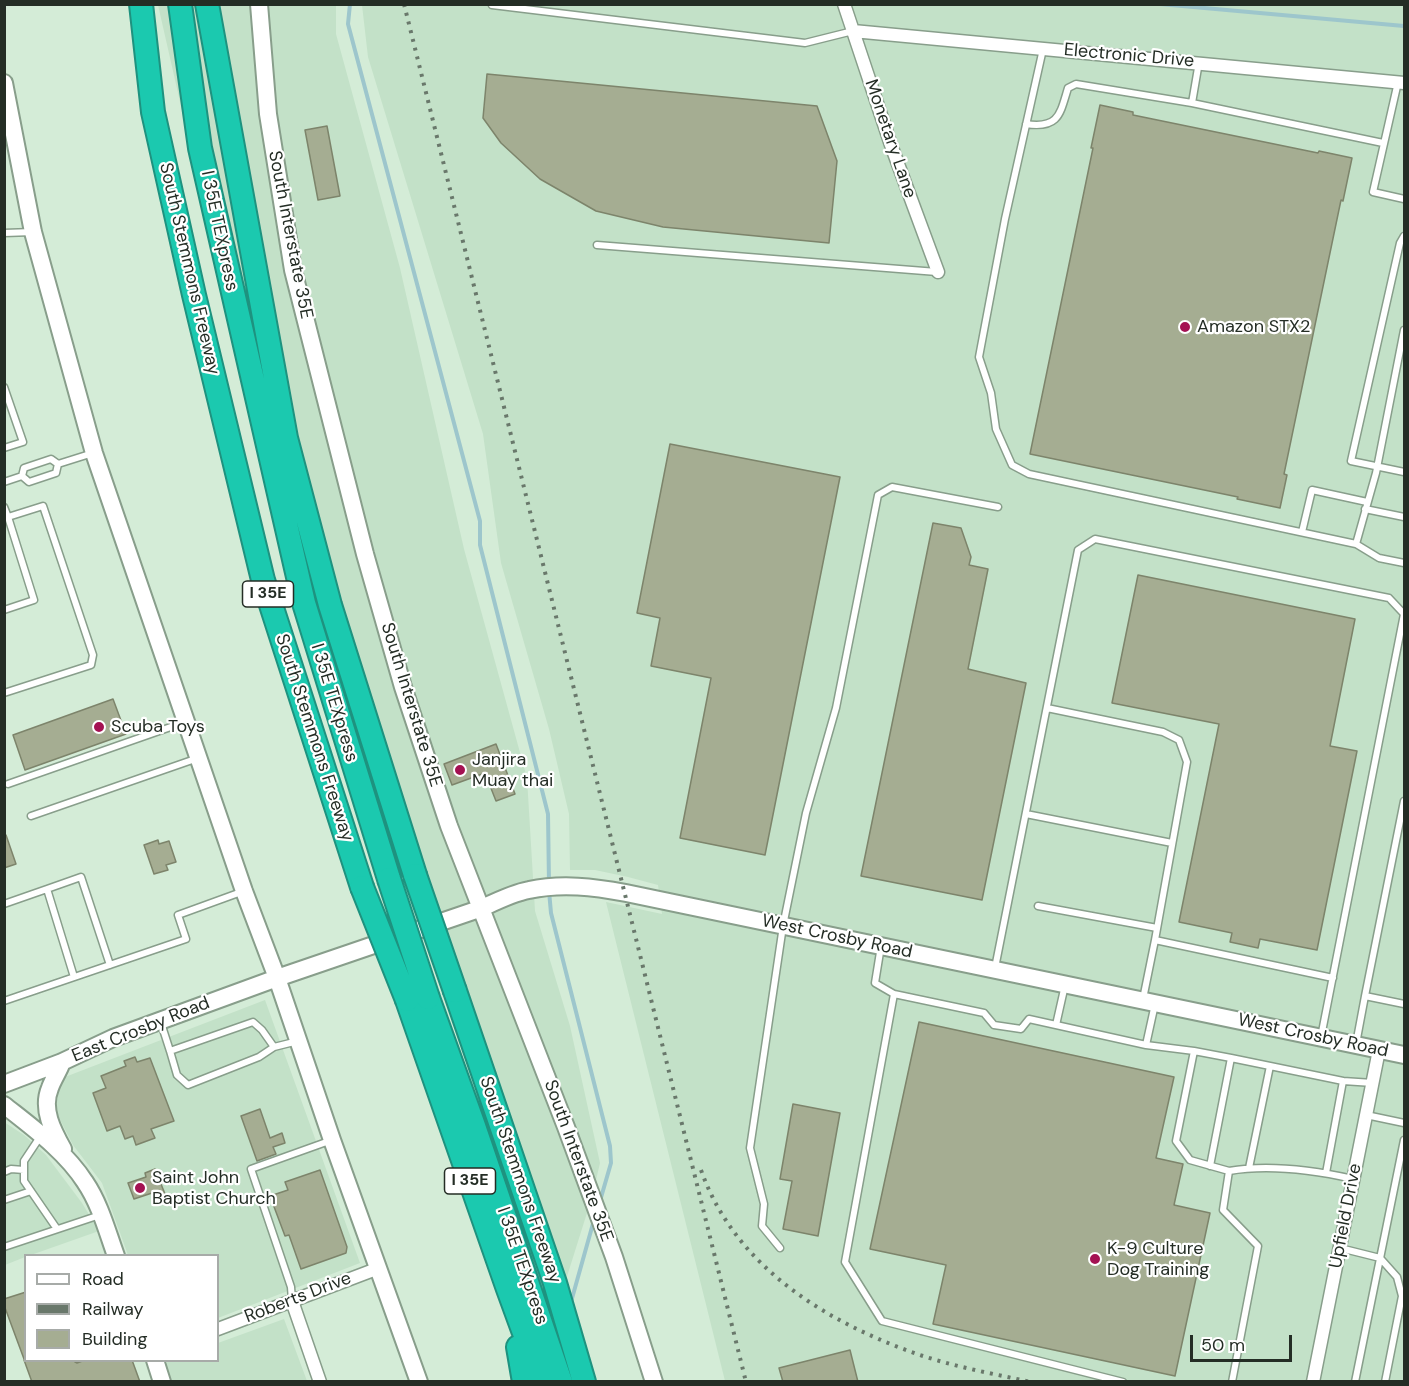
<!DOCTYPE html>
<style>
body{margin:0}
#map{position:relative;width:1409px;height:1386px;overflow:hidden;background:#d4ecd7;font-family:"DM Sans",sans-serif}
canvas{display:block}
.frame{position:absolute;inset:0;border:6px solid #242d25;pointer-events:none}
.legend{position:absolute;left:24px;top:1254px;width:195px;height:108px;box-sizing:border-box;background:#fff;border:2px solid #a7aba8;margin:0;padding:8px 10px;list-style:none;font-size:18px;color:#242d25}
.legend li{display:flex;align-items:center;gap:12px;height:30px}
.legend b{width:30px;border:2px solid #a7aba8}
.scale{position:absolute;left:1190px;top:1335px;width:102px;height:27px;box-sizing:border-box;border:3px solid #242d25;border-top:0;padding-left:8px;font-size:18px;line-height:21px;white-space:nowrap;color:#242d25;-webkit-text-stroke:4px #fff;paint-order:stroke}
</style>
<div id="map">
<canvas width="1409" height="1386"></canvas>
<div class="frame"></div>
<ul class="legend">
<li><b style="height:8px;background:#fff"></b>Road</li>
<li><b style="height:8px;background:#69786b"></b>Railway</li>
<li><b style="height:16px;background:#a5ad92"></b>Building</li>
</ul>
<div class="scale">50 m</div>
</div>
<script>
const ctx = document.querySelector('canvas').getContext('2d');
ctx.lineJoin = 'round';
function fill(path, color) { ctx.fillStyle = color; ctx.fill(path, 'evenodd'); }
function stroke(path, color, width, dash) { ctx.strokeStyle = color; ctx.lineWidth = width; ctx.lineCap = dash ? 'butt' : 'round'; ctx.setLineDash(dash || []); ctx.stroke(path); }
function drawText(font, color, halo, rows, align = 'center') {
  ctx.font = font + ' "DM Sans",sans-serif'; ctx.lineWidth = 4.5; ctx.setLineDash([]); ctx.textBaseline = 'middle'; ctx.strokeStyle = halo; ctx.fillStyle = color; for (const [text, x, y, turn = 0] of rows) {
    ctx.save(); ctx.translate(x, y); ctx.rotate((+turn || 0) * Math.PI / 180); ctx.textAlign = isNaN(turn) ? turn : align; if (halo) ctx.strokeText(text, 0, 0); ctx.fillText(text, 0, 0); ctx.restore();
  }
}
const built = new Path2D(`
 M158,5H336V34L400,268L464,549L527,778L535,911L570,1026L600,1163L592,1197L558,1305L285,512L230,322Z
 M362,5H1404V1381H725L606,902L662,914L658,885L628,877L595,870H570L569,814L549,729L501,563L483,434L368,57Z
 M265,1000L360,1263L218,1318V1256L128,1255L102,1183L73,1145L52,1104L65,1077Z
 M4,1122L24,1135L46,1155L82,1203L99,1231L31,1255L26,1256L25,1257L5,1265Z
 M284,1319L307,1381H169L162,1364L171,1361L218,1360V1343Z`);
const stream = new Path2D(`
 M350,4L348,24L480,521V545L548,814L549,884
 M1160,4L1404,26
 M549,891L551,913L610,1146L611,1163L600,1201
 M571,1302L594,1220`);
const building = new Path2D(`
 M487,74L817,106L837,161L829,243L663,227L596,211L540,179L501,143L483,118Z
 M1100,105L1133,112V115L1318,153L1319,151L1352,158L1343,201L1341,200L1284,474L1287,475L1280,508L1237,499L1238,497L1030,454L1093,148H1091Z
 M327,126L340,196L318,200L305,130Z
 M670,444L840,477L765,855L680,838L711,678L651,666L660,618L637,613Z
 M933,523L961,528L971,557L969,565L988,569L968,669L1026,683L982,900L861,876Z
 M1138,575L1355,619L1330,746L1357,751L1317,950L1260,939L1258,948L1230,942L1232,933L1179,922L1219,724L1112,703Z
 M113,699L126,734L25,770L13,735Z
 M496,744L515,794L496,801L485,773L452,785L444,764Z
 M4,835H6L16,864L4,868Z
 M158,840L159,844L169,841L176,862L166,865L168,870L154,874L144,845Z
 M919,1022L1174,1077L1156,1158L1183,1164L1174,1205L1210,1213L1175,1376L933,1324L946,1265L870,1249Z
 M135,1057L137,1062L150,1058L174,1121L151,1129L155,1138L136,1145L133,1136L125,1139L120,1126L107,1131L93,1093L106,1088L101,1076L126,1066L124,1061Z
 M793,1104L840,1113L818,1236L783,1229L792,1181L780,1179Z
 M260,1109L270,1138L282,1133L285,1143L273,1147L276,1154L257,1161L241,1116Z
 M155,1169L165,1194L154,1198L152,1193L134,1199L128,1183L146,1177L145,1173Z
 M320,1170L347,1247L346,1253L301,1269L289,1235L285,1236L270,1196L288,1190L285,1182Z
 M26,1292V1359H24L4,1305V1299Z
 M850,1350L858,1382H783L779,1368Z
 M24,1360H72L77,1363L85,1360H132L140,1382H32Z`);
const lane = new Path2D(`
 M492,5L805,43L853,31
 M1043,49L1005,219L979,357L991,393L996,429L1012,465L1029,474L1356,544
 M1199,62L1192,103L1383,143
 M1398,82L1373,192L1404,199
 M1026,124C1059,129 1060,114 1068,88L1076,84L1192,103
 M4,233L33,232
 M1404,236L1400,243L1351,461L1404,472
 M597,245L937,272
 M1404,330L1376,473L1356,544L1379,558L1404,563
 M4,387L23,442L4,448
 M58,464L93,453
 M22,476L29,482L56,473L58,464
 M22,476L24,468L51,459L58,464
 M4,482L22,476
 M4,507L8,517L43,506L93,655L91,665L4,693
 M1365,509L1404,517
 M1302,532L1312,490L1367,502
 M4,610L34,600L8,517
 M1047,708L1163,732L1179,740L1187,762L1155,940
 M8,784L185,722
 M1026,814L1172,843
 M31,816L198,758
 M4,904L47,889
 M1038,906L1157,928
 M881,946L875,983L894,994L984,1013L994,1025L1021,1029L1029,1019L1146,1045L1194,1051L1176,1141L1190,1160L1229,1171L1223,1210L1258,1246L1232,1382
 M995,968L1078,550L1095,539L1389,598L1404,614L1321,1037
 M74,977L47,889L81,877L110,965
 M894,994L845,1262L882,1321L1123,1382
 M1365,996L1404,801
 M1143,999L1155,940L1333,978
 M4,1001L186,939L178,915L244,891
 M161,1023L170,1051
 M1056,1025L1065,985
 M1356,1044L1365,996L1404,1004
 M1146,1045L1155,1004
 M274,1047L262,1030L253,1022L170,1051L177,1075L188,1085L259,1057L274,1047L298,1041
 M1194,1051L1231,1058
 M1270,1066L1343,1081
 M1366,1115L1404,1123
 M40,1137L24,1161V1181L57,1229
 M1210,1166L1231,1058L1270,1066L1249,1168
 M1229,1171C1270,1164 1313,1170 1353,1179
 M4,1172L11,1169L24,1170
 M1326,1173L1343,1081L1373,1083
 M4,1200L31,1191
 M4,1247L100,1215
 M780,1248L762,1226L764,1204L750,1148L783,926L806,813L836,708L878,495L892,487L998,507
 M1340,1248L1380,1258L1397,1277L1402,1296L1385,1382
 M292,1301L291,1287L251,1169L332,1140
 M1355,1382L1404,1140`);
const street = new Path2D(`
 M844,4L891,145L938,272
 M853,31L1404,83
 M292,1301L320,1382
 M218,1329L379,1268
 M1313,1382L1379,1050`);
const secondary = new Path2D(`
 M259,4L268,114L293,270L365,554L403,687L449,826L566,1127L614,1257L654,1382
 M4,83L33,232L94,453L244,891L277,978L332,1140L419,1382
 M62,1062C59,1071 53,1079 50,1088C41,1109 53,1131 63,1149
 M4,1084L62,1062L113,1038L277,978L482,908C497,901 513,893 529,890C562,883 594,887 626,893L1404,1055
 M4,1105C33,1128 65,1151 85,1182C100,1204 107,1231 116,1256
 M155,1360L162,1382`);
const highway = new Path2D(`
 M141,4L153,112L194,295L263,580L362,887
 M180,4L200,148L304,603L389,879
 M207,4L286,438L330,605L415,875
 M455,991L555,1283L584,1382
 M428,998L474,1126L561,1382
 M407,1000L508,1289L542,1382
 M518,1347L524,1382`);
const rail = new Path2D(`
 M404,4L746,1382
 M701,1170C735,1267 827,1323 920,1355C956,1367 994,1374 1031,1382`);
const highwayBridge = new Path2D(`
 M415,875L455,991
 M389,879L428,998
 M362,887L407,1000`);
const markers = [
 [1185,327,6,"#a41152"],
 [99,727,6,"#a41152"],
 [460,770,6,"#a41152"],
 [140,1188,6,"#a41152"],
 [1095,1259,6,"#a41152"]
];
const shields = [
 [268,594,51],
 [470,1181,51]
];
const shieldNames = [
 ["I 35E",268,594],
 ["I 35E",470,1181]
];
const streetNames = [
 ["Electronic Drive",1129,56,5],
 ["Monetary Lane",890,139,71],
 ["I 35E TEXpress",219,231,78],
 ["South Interstate 35E",290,235,79],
 ["South Stemmons Freeway",189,269,77],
 ["I 35E TEXpress",334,703,73],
 ["South Interstate 35E",411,705,73],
 ["South Stemmons Freeway",314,738,72],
 ["West Crosby Road",837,937,12],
 ["East Crosby Road",141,1030,-22],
 ["West Crosby Road",1313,1036,12],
 ["South Interstate 35E",578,1161,70],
 ["South Stemmons Freeway",520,1180,71],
 ["Upfield Drive",1346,1216,-79],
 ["I 35E TEXpress",522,1266,71],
 ["Roberts Drive",298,1298,-21]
];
const poiNames = [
 ["Amazon STX2",1197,327],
 ["Scuba Toys",111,727],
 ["Janjira",472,760],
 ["Muay thai",472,781],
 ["Saint John",152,1178],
 ["Baptist Church",152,1199],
 ["K-9 Culture",1107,1249],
 ["Dog Training",1107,1270]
];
fill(built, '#c3e1c8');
stroke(stream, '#9dc6cc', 4);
fill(building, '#a5ad92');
stroke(building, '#7d846b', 1.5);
stroke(lane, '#889e8b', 9);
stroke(street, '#889e8b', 15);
stroke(secondary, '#889e8b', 20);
stroke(highway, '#1e927f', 26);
stroke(lane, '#fff', 6);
stroke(street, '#fff', 12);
stroke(secondary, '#fff', 16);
stroke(highway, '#1bc9af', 22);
stroke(rail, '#69786b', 4, [3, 6]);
stroke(highwayBridge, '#1e927f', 26, []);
stroke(highwayBridge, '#1bc9af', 22);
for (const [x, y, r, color] of markers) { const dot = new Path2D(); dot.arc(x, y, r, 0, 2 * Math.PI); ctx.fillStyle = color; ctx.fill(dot); stroke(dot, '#fff', 2); }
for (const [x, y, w] of shields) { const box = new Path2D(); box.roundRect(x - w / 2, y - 13, w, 26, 4.5); ctx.fillStyle = '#fff'; ctx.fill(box); stroke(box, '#242d25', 1.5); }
drawText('bold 16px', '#242d25', null, shieldNames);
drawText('18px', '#242d25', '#fff', streetNames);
drawText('18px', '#242d25', '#fff', poiNames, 'left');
</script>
